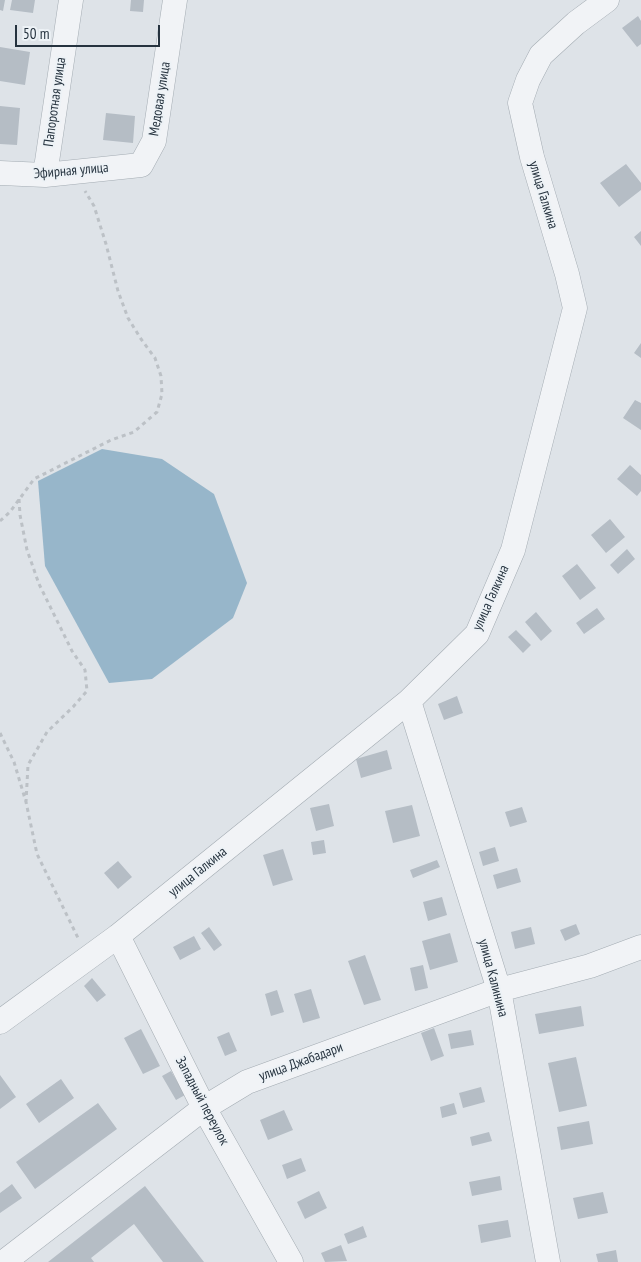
<!DOCTYPE html>
<meta charset="utf-8">
<style>
body{margin:0}
#map{position:relative;width:641px;height:1262px;overflow:hidden;background:#dee3e8;font-family:"PT Sans Narrow",sans-serif}
canvas{display:block}
.scale{position:absolute;left:15px;top:25px;width:145px;height:22px;box-sizing:border-box;border:2px solid #26333f;border-top:0;padding-left:6px;font-size:15px;line-height:18px;white-space:nowrap;color:#26333f;-webkit-text-stroke:4px #edf2f6;paint-order:stroke}
</style>
<div id="map">
<canvas width="641" height="1262"></canvas>
<div class="scale">50 m</div>
</div>
<script>
const ctx = document.querySelector('canvas').getContext('2d');
ctx.lineJoin = 'round';
function fill(path, color) { ctx.fillStyle = color; ctx.fill(path, 'evenodd'); }
function stroke(path, color, width, dash) { ctx.strokeStyle = color; ctx.lineWidth = width; ctx.lineCap = dash ? 'butt' : 'round'; ctx.setLineDash(dash || []); ctx.stroke(path); }
function drawText(font, color, halo, rows, align = 'center') {
  ctx.font = font + ' "PT Sans Narrow",sans-serif'; ctx.lineWidth = 4; ctx.setLineDash([]); ctx.textBaseline = 'middle'; ctx.strokeStyle = halo; ctx.fillStyle = color; for (const [text, x, y, turn = 0] of rows) {
    ctx.save(); ctx.translate(x, y); ctx.rotate((+turn || 0) * Math.PI / 180); ctx.textAlign = isNaN(turn) ? turn : align; if (halo) ctx.strokeText(text, 0, 0); ctx.fillText(text, 0, 0); ctx.restore();
  }
}
const water = new Path2D(`
 M102,449L162,459L214,494L247,583L233,618L152,679L109,683L45,566L38,481Z`);
const building = new Path2D(`
 M0,0H5L3,11L0,10Z
 M12,0H35L33,13L10,10Z
 M131,0H144L143,12L130,11Z
 M638,16L641,21V44L637,47L622,28Z
 M0,47L30,52L25,85L0,81Z
 M0,106L20,108L17,145L0,144Z
 M106,113L135,116L133,143L103,140Z
 M626,164L641,183V190L619,207L600,183Z
 M641,231V246L634,237Z
 M641,343V358L634,353Z
 M635,400L641,403V430L623,418Z
 M630,465L641,475V491L637,496L617,479Z
 M610,519L625,537L606,553L591,535Z
 M627,549L635,559L618,574L610,565Z
 M577,564L596,588L580,600L562,576Z
 M597,608L605,619L584,634L576,623Z
 M536,612L552,631L541,641L525,622Z
 M516,630L531,645L523,653L508,637Z
 M457,696L463,713L444,720L438,704Z
 M387,750L392,769L361,778L356,759Z
 M329,804L334,826L316,831L310,808Z
 M412,805L420,836L393,843L385,811Z
 M522,807L527,822L510,827L505,812Z
 M324,840L326,853L313,855L311,842Z
 M495,847L499,861L483,866L479,852Z
 M283,849L293,880L273,886L263,855Z
 M437,860L440,867L413,878L410,870Z
 M118,861L132,877L118,889L104,873Z
 M517,868L521,882L497,889L493,875Z
 M442,897L447,915L428,921L423,902Z
 M576,924L580,934L565,941L560,930Z
 M209,927L222,945L214,951L201,933Z
 M531,927L535,944L515,949L511,932Z
 M450,933L458,962L430,970L422,941Z
 M194,936L201,949L180,960L173,947Z
 M365,955L381,1000L364,1005L348,961Z
 M423,965L428,988L415,991L410,968Z
 M92,978L106,995L97,1002L84,986Z
 M311,989L320,1018L303,1023L294,994Z
 M277,990L284,1012L271,1016L265,994Z
 M581,1006L584,1026L539,1034L535,1014Z
 M434,1028L444,1056L431,1061L421,1033Z
 M141,1029L160,1066L143,1074L124,1038Z
 M471,1030L474,1045L451,1049L448,1034Z
 M229,1032L237,1051L225,1056L217,1037Z
 M576,1057L587,1106L559,1112L548,1063Z
 M171,1071L185,1095L176,1100L162,1076Z
 M0,1075L16,1097L0,1109Z
 M61,1079L74,1098L39,1123L26,1104Z
 M481,1087L485,1102L463,1108L459,1093Z
 M98,1103L117,1129L35,1189L16,1162Z
 M454,1103L457,1114L442,1118L440,1107Z
 M284,1110L293,1130L268,1140L260,1120Z
 M589,1121L593,1144L561,1150L557,1127Z
 M489,1132L492,1141L472,1146L470,1137Z
 M301,1158L306,1171L287,1179L282,1165Z
 M500,1176L502,1190L472,1196L469,1182Z
 M12,1184L22,1198L0,1213V1193Z
 M145,1186L204,1262H163L134,1224L91,1258L94,1262H48Z
 M319,1191L327,1208L305,1219L297,1202Z
 M603,1192L608,1213L578,1219L573,1198Z
 M508,1220L511,1237L481,1243L478,1225Z
 M363,1226L367,1237L348,1244L344,1234Z
 M341,1245L347,1261L325,1262L321,1253Z
 M616,1250L618,1262H598L596,1254Z`);
const path = new Path2D(`
 M19,499L20,515L27,550L39,584L72,651L85,670L87,691L73,707L47,732L28,765L26,802
 M0,521L10,512L34,479L111,440L134,432L157,412L162,394L161,376L155,358L141,339L128,318L118,291L106,244L94,206L85,191
 M0,733L14,762L26,802L37,854L79,940`);
const minor = new Path2D(`
 M0,173L45,175L141,165L154,141L175,0
 M45,175L71,0
 M409,701L499,990L548,1262
 M118,936L204,1108L291,1262
 M0,1022L118,936L409,701L477,634L513,550L575,308L567,274L532,157L520,103L528,80L541,55L576,23L607,0
 M4,1262L204,1108L247,1082L499,990L590,966L641,947`);
const streetNames = [
 ["Медовая улица",160,99,-81],
 ["Папоротная улица",55,102,-82],
 ["Эфирная улица",71,171,-5],
 ["улица Галкина",543,195,73],
 ["улица Галкина",491,598,-66],
 ["улица Галкина",198,872,-39],
 ["улица Калинина",493,978,75],
 ["улица Джабадари",301,1062,-20],
 ["Западный переулок",202,1101,62]
];
fill(water, '#97b6ca');
fill(building, '#b5bdc5');
stroke(minor, '#a3abb2', 25);
stroke(path, '#bcc1c6', 3, [4, 4]);
stroke(minor, '#f1f3f6', 24);
drawText('14px', '#26333f', '#edf2f6', streetNames);
</script>
